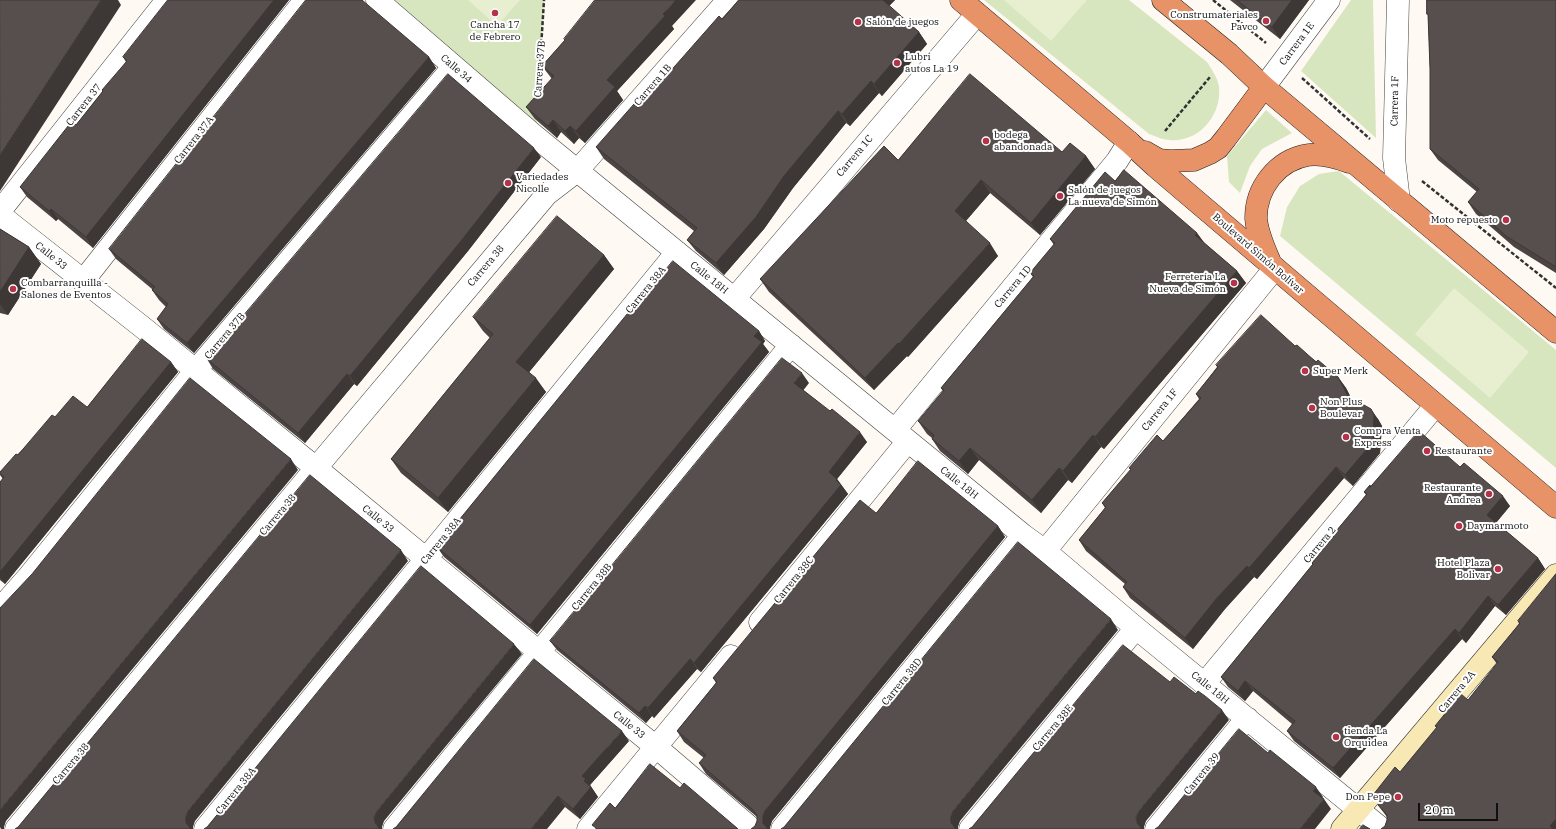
<!DOCTYPE html>
<meta charset="utf-8">
<style>
body{margin:0}
#map{position:relative;width:1556px;height:829px;overflow:hidden;background:#fefaf3;font-family:"IBM Plex Serif",serif}
canvas{display:block}
.scale{position:absolute;left:1418px;top:803px;width:80px;height:18px;box-sizing:border-box;border:2px solid #101010;border-top:0;padding-left:5px;font-size:12px;line-height:14px;white-space:nowrap;color:#101010;-webkit-text-stroke:3px #fff;paint-order:stroke}
</style>
<div id="map">
<canvas width="1556" height="829"></canvas>
<div class="scale">20 m</div>
</div>
<script>
const ctx = document.querySelector('canvas').getContext('2d');
ctx.lineJoin = 'round';
function fill(path, color) { ctx.fillStyle = color; ctx.fill(path, 'evenodd'); }
function stroke(path, color, width, dash) { ctx.strokeStyle = color; ctx.lineWidth = width; ctx.lineCap = dash ? 'butt' : 'round'; ctx.setLineDash(dash || []); ctx.stroke(path); }
function drawText(font, color, halo, rows, align = 'center') {
  ctx.font = font + ' "IBM Plex Serif",serif'; ctx.lineWidth = 4; ctx.setLineDash([]); ctx.textBaseline = 'middle'; ctx.strokeStyle = halo; ctx.fillStyle = color; for (const [text, x, y, turn = 0] of rows) {
    ctx.save(); ctx.translate(x, y); ctx.rotate((+turn || 0) * Math.PI / 180); ctx.textAlign = isNaN(turn) ? turn : align; if (halo) ctx.strokeText(text, 0, 0); ctx.fillText(text, 0, 0); ctx.restore();
  }
}
const green = new Path2D(`
 M392,0H544L536,131Z
 M984,0H1129L1207,62C1212,70 1218,78 1219,87C1222,115 1199,143 1169,140C1163,140 1155,136 1149,134Z
 M1351,0H1373L1376,138L1301,71Z
 M1266,110L1292,133L1262,149L1250,166L1240,193L1229,182L1227,156Z
 M1339,171L1556,350V468L1280,236L1287,207L1300,186L1319,174Z`);
const pitch = new Path2D(`
 M468,0H520L497,26Z
 M1004,0H1087L1051,41Z
 M1454,288L1529,352L1490,398L1415,334Z`);
const path = new Path2D(`
 M1213,0L1266,43
 M1302,78L1370,139
 M538,97L544,0
 M1165,131L1210,77
 M1422,181L1556,288`);
const street = new Path2D(`
 M377,0L536,137L1023,535L1045,551L1136,628L1382,829
 M1398,0L1394,158L1399,201
 M1264,87L1329,0
 M0,211L167,0
 M0,215L141,326L316,468L539,652L656,747L752,829
 M83,281L305,0
 M734,299L977,14
 M895,430L1117,161L1129,142
 M1045,551L1275,268
 M0,609L29,576L196,370L453,67
 M760,622L908,441
 M1204,684L1435,406
 M16,829L316,468L547,194L577,171L728,0
 M205,829L677,252
 M394,829L791,345
 M588,829L731,656
 M782,829L1023,535
 M970,829L1136,628
 M1156,829L1247,718`);
const secondary = new Path2D(`
 M1342,829L1556,575`);
const highway = new Path2D(`
 M961,0L1129,142L1155,166L1275,268L1556,507
 M1163,0L1229,54L1264,87L1556,332
 M1145,152L1159,160L1171,161L1194,160L1210,153L1218,148L1226,138L1264,87
 M1270,262C1264,248 1257,233 1256,218C1256,188 1277,160 1308,155C1322,153 1336,157 1349,162`);
const wall = new Path2D(`
 M168,0H289L93,248L58,219L56,221L27,197L20,187L76,125L103,91L126,62L123,57Z
 M739,0H895L889,6L919,32L927,44L882,96L879,93L850,126L846,123L793,188L764,229L724,275L696,251L687,240L694,231L604,159L596,147L638,108Z
 M1230,0H1309L1280,39Z
 M1556,0V273L1514,247L1476,214L1468,202L1477,192L1438,160L1430,149V69L1428,15L1427,14Z
 M672,26L674,29L617,91L623,100L585,143L579,138L574,144L561,132L557,138L535,119L526,107L552,79L542,66L565,40L564,39Z
 M429,57L436,68L194,353L164,329L157,319L166,307L159,300L152,290V289L116,259L109,249Z
 M1062,152L1086,156L1095,169L1040,235L990,193L966,221L998,256L908,357L907,356L874,390L769,292L760,279L898,160Z
 M541,157L468,251L357,386L354,384L305,443L213,369L207,359Z
 M1115,181L1197,233L1204,243L1237,271L1246,283L1104,449L1101,447L1072,483L1068,480L1041,513L979,460L968,474L940,451L932,439V438L927,434L918,421L943,391L941,388L1033,277L1030,273L1054,245L1050,239Z
 M0,229L29,247L41,264L8,315L0,313Z
 M604,255L614,269L529,372L546,392L448,512L401,473L391,459L490,338L483,331L473,317Z
 M633,309L759,331L765,341L763,344L769,352L537,634L444,557L437,547Z
 M1295,346L1338,377L1346,388L1354,404L1378,419L1382,426L1380,453L1353,486L1344,478L1257,579L1254,577L1225,609L1193,649L1130,598L1123,587L1125,584L1086,551L1079,540L1105,508L1102,503L1131,470L1129,468L1163,441L1199,399L1196,394L1217,367L1216,365Z
 M171,362L178,372L5,584L0,580V482L3,479L0,475V472L55,417L87,407Z
 M809,383L803,390L867,442L837,479L848,494L701,672L697,669L654,718L652,716L646,723L557,650L550,641Z
 M1460,467L1510,506L1496,523L1538,558L1545,569L1506,615L1495,606L1466,643L1462,639L1340,778L1294,741L1287,731L1292,724L1253,691L1245,701L1228,687L1221,677L1313,564L1312,563L1338,531L1337,530L1366,495L1364,492L1370,485L1371,486Z
 M876,513L998,526L1005,537L772,821L770,827L755,826L757,821V817L706,774L699,763L704,758L684,742L677,731L716,683L713,678Z
 M1556,574V829L1385,826L1387,820V817L1378,805L1379,803L1373,795L1400,772L1437,728L1435,726L1468,700L1497,664L1492,657L1519,624L1518,621Z
 M629,741L590,785L598,797L580,819L565,807L393,829Z`);
const shadedWall = new Path2D(`
 M101,0H118L121,5L0,191V155Z
 M274,0H289L93,248L86,237Z
 M676,0H696L672,26L674,29L617,91L623,100L585,143L576,131L607,80L663,14Z
 M881,0H895L887,8Z
 M1292,0H1309L1280,39L1272,27Z
 M919,32L927,44L882,96L874,84Z
 M429,57L436,68L194,353L187,343Z
 M871,81L879,93L850,126L842,114Z
 M838,111L846,123L793,188L764,229L724,275L716,263L784,176Z
 M553,120L561,132L557,138L548,126Z
 M570,126L579,138L574,144L565,131Z
 M534,148L541,157L468,251L357,386L350,376Z
 M1086,156L1095,169L1040,235L1031,223Z
 M981,180L990,193L963,224L955,211Z
 M51,209L58,219L56,221L49,211Z
 M1197,233L1206,245L1195,235Z
 M990,243L998,256L908,357L899,344Z
 M29,247L41,264L8,315L0,304V292Z
 M604,255L614,269L526,376L516,362Z
 M1237,271L1246,283L1104,449L1095,437Z
 M759,331L765,341L763,344L769,352L537,634L530,625Z
 M898,343L907,356L874,390L865,378Z
 M171,362L178,372L5,584L0,577V572Z
 M802,373L809,383L801,393L794,383Z
 M347,374L354,384L305,443L298,433Z
 M1338,377L1346,388L1360,415L1352,404Z
 M536,378L546,392L448,512L438,498Z
 M1371,409L1378,419L1382,426L1380,453L1353,486L1345,475Z
 M860,432L867,442L837,479L848,494L701,672L694,663L829,472Z
 M1093,435L1101,447L1072,483L1063,471Z
 M970,448L979,460L968,474L959,461Z
 M291,459L298,470L6,821L4,827V829H1L0,827V810Z
 M1336,467L1344,478L1257,579L1249,568Z
 M1059,468L1068,480L1041,513L1032,500Z
 M1503,496L1510,506L1494,525L1487,515Z
 M998,526L1005,537L772,821L770,827V829H767L763,823V816L765,811Z
 M401,550L408,561L195,821L193,827V829H190L186,823V816L188,811Z
 M1538,558L1545,569L1506,615L1498,605Z
 M1247,566L1254,577L1225,609L1193,649L1185,638L1217,598Z
 M1488,596L1495,606L1466,643L1459,633Z
 M1111,619L1118,630L960,821L958,827V829H955L951,823V816L953,811Z
 M1455,629L1462,639L1340,778L1333,768Z
 M514,644L522,654L384,821L382,827V829H379L375,823L374,817L377,811Z
 M690,659L697,669L654,718L648,708Z
 M1245,681L1253,691L1245,701L1238,691Z
 M645,706L652,716L646,723L639,713Z
 M1222,710L1229,720L1146,821L1144,827V829H1141L1137,823L1136,817L1139,811Z
 M622,731L629,741L590,785L598,797L580,819L573,809L582,776Z
 M1316,787L1323,797L1320,801L1313,791Z
 M558,796L565,807L547,829H531Z
 M1324,799L1331,809L1315,829H1300Z
 M1556,819V829H1552L1550,826Z`);
const building = new Path2D(`
 M0,0H101L0,155Z
 M168,0H274L86,237L51,209L49,211L20,187L72,121L76,125L103,91L102,90L127,61L123,57Z
 M306,0H362L429,57L187,343L157,319L168,304L152,290L155,287L109,249Z
 M595,0H676L663,14L665,16L607,80L615,87L576,131L570,126L565,131L553,120L548,126L526,107L554,76L542,66L565,40L564,39Z
 M739,0H883L919,32L874,84L871,81L842,114L838,111L784,176L756,217L716,263L687,240L697,228L596,147L634,104L638,108L719,16L722,19Z
 M1237,0H1292L1272,27Z
 M1427,0H1556V267L1506,236L1468,202L1479,189L1430,149V69L1428,14H1427Z
 M448,74L534,148L461,241L350,376L347,374L298,433L207,359Z
 M970,74L1062,152L1070,143L1086,156L1031,223L981,180L955,211L990,243L899,344L898,343L865,378L760,279L884,146L898,160Z
 M1124,170L1197,233L1195,235L1237,271L1095,437L1093,435L1063,471L1059,468L1032,500L970,448L959,461L932,439L934,435L918,421L944,390L941,388L1034,276L1030,273L1055,243L1050,239L1105,172L1115,181Z
 M557,216L604,255L516,362L536,378L438,498L391,459L493,334L473,317Z
 M0,229L29,247L0,292Z
 M673,261L759,331L754,336L762,342L530,625L437,547L632,308L633,309Z
 M1261,315L1295,346L1297,345L1316,362L1318,360L1338,377L1352,404L1364,405L1371,409L1374,415L1373,442L1345,475L1336,467L1249,568L1247,566L1217,598L1185,638L1123,587L1127,582L1079,540L1106,507L1102,503L1131,469L1129,468L1157,435L1163,441L1186,415L1201,398L1196,394L1218,367L1216,365Z
 M142,339L171,362L0,572V482L4,477L0,474V472L16,454L18,455L52,415L55,417L73,396L87,407Z
 M782,358L802,373L794,383L830,411L832,409L860,432L829,472L837,479L836,480L841,485L694,663L690,659L648,708L645,706L639,713L550,641Z
 M190,378L291,459L0,810V608L32,574Z
 M1419,431L1460,467L1464,463L1503,496L1487,515L1538,558L1498,605L1488,596L1459,633L1455,629L1333,768L1287,731L1295,721L1245,681L1238,691L1221,677L1313,564L1312,563L1338,531L1337,530L1367,494L1364,492L1370,485V487Z
 M918,461L998,526L765,811L763,816V823L767,828L768,829H751L755,826L757,821V815L753,810L699,763L706,755L677,731L717,682L713,678L860,500L876,513Z
 M310,475L401,550L188,811L186,816V823L190,828L191,829H15L18,827Z
 M1018,542L1111,619L953,811L951,816V823L955,828L956,829H781L784,827Z
 M421,566L514,644L377,811L374,817L375,823L379,828L381,829H204L207,827Z
 M1556,574V819L1550,826L1553,829H1381L1385,826L1387,820V815L1378,805L1381,801L1373,795L1395,767L1400,772L1437,727L1435,726L1461,694L1468,700L1498,662L1492,657L1520,623L1518,621Z
 M1123,645L1170,682L1174,677L1196,694L1198,691L1205,696L1222,710L1139,811L1136,817L1137,823L1141,828L1143,829H969L972,827Z
 M534,659L622,731L582,776L586,779L584,781L591,787L573,809L558,796L531,829H393L396,827Z
 M1239,729L1268,753L1270,750L1316,787L1313,791L1324,799L1300,829H1155L1158,827Z
 M650,764L680,788L684,783L737,828L738,829H596V828L592,825L610,803L615,808Z
 M1363,825L1370,829H1360Z`);
const markers = [
 [495,13,4,"#b53249"],
 [1266,21,4,"#b53249"],
 [858,22,4,"#b53249"],
 [897,63,4,"#b53249"],
 [986,141,4,"#b53249"],
 [508,183,4,"#b53249"],
 [1060,196,4,"#b53249"],
 [1506,220,4,"#b53249"],
 [1234,283,4,"#b53249"],
 [13,289,4,"#b53249"],
 [1305,371,4,"#b53249"],
 [1312,408,4,"#b53249"],
 [1346,437,4,"#b53249"],
 [1427,451,4,"#b53249"],
 [1489,494,4,"#b53249"],
 [1459,526,4,"#b53249"],
 [1498,569,4,"#b53249"],
 [1336,737,4,"#b53249"],
 [1398,797,4,"#b53249"]
];
const poiNames = [
 ["Construmateriales",1258,15,"right"],
 ["Pavco",1258,27,"right"],
 ["Salón de juegos",866,22],
 ["Cancha 17",495,25,"center"],
 ["de Febrero",495,37,"center"],
 ["Lubri",905,57],
 ["autos La 19",905,69],
 ["bodega",994,135],
 ["abandonada",994,147],
 ["Variedades",516,177],
 ["Nicolle",516,189],
 ["Salón de juegos",1068,190],
 ["La nueva de Simón",1068,202],
 ["Moto repuesto",1498,220,"right"],
 ["Ferretería La",1226,277,"right"],
 ["Nueva de Simón",1226,289,"right"],
 ["Combarranquilla -",21,283],
 ["Salones de Eventos",21,295],
 ["Super Merk",1313,371],
 ["Non Plus",1320,402],
 ["Boulevar",1320,414],
 ["Compra Venta",1354,431],
 ["Express",1354,443],
 ["Restaurante",1435,451],
 ["Restaurante",1481,488,"right"],
 ["Andrea",1481,500,"right"],
 ["Daymarmoto",1467,526],
 ["Hotel Plaza",1490,563,"right"],
 ["Bolivar",1490,575,"right"],
 ["tienda La",1344,731],
 ["Orquidea",1344,743],
 ["Don Pepe",1390,797,"right"]
];
const streetNames = [
 ["Carrera 1E",1297,44,-53],
 ["Calle 34",456,69,41],
 ["Carrera 37B",540,69,-86],
 ["Carrera 1B",653,85,-49],
 ["Carrera 1F",1395,101,-89],
 ["Carrera 37",84,105,-52],
 ["Carrera 37A",194,140,-52],
 ["Carrera 1C",855,156,-50],
 ["Boulevard Simón Bolívar",1258,254,41],
 ["Calle 33",51,256,39],
 ["Carrera 38",486,266,-50],
 ["Calle 18H",709,278,39],
 ["Carrera 1D",1013,287,-50],
 ["Carrera 38A",646,290,-51],
 ["Carrera 37B",225,336,-50],
 ["Carrera 1F",1160,410,-51],
 ["Calle 18H",959,483,39],
 ["Carrera 38",278,515,-50],
 ["Calle 33",378,519,39],
 ["Carrera 38A",441,541,-51],
 ["Carrera 2",1320,545,-50],
 ["Carrera 38C",794,580,-51],
 ["Carrera 38B",592,587,-51],
 ["Carrera 38D",902,682,-51],
 ["Calle 18H",1210,688,39],
 ["Carrera 2A",1457,692,-50],
 ["Calle 33",629,725,39],
 ["Carrera 38E",1053,728,-50],
 ["Carrera 38",71,764,-50],
 ["Carrera 39",1202,774,-51],
 ["Carrera 38A",236,791,-51]
];
fill(green, '#d8e6bf');
fill(pitch, '#e8eed0');
stroke(street, '#434343', 23);
stroke(secondary, '#323232', 23);
stroke(highway, '#212121', 23);
stroke(path, '#323232', 2.5, [4, 2]);
stroke(street, '#fff', 22);
stroke(secondary, '#f8e8b4', 22);
stroke(highway, '#e89267', 22);
fill(wall, '#4b4442');
fill(shadedWall, '#3d3736');
fill(building, '#574f4d');
stroke(building, '#3d3736', 1);
for (const [x, y, r, color] of markers) { const dot = new Path2D(); dot.arc(x, y, r, 0, 2 * Math.PI); ctx.fillStyle = color; ctx.fill(dot); stroke(dot, '#fff', 1.5); }
drawText('10px', '#101010', '#fff', poiNames, 'left');
drawText('10px', '#101010', '#fff', streetNames);
</script>
